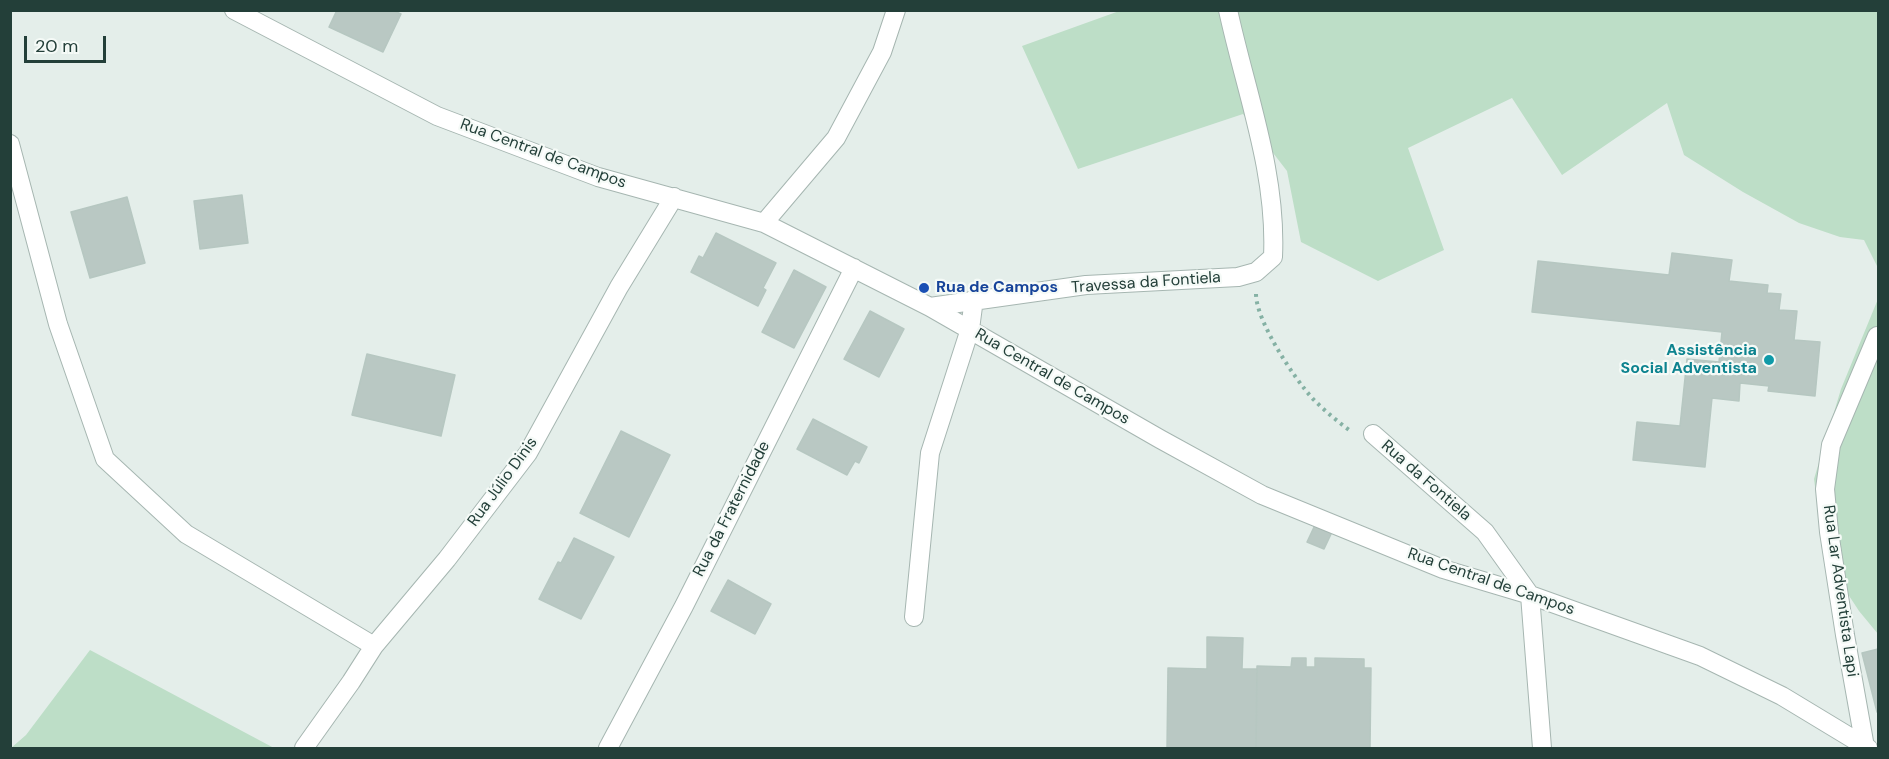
<!DOCTYPE html>
<meta charset="utf-8">
<style>
body{margin:0}
#map{position:relative;width:1889px;height:759px;overflow:hidden;background:#e4eeea;font-family:"DM Sans",sans-serif}
canvas{display:block}
.frame{position:absolute;inset:0;border:12px solid #233f39;pointer-events:none}
.scale{position:absolute;left:24px;top:36px;width:82px;height:27px;box-sizing:border-box;border:3px solid #233f39;border-top:0;padding-left:8px;font-size:18px;line-height:21px;white-space:nowrap;color:#233f39;-webkit-text-stroke:4px #f5faf7;paint-order:stroke}
</style>
<div id="map">
<canvas width="1889" height="759"></canvas>
<div class="frame"></div>
<div class="scale">20 m</div>
</div>
<script>
const ctx = document.querySelector('canvas').getContext('2d');
ctx.lineJoin = 'round';
function fill(path, color) { ctx.fillStyle = color; ctx.fill(path, 'evenodd'); }
function stroke(path, color, width, dash) { ctx.strokeStyle = color; ctx.lineWidth = width; ctx.lineCap = dash ? 'butt' : 'round'; ctx.setLineDash(dash || []); ctx.stroke(path); }
function drawText(font, color, halo, rows, align = 'center') {
  ctx.font = font + ' "DM Sans",sans-serif'; ctx.lineWidth = 4.5; ctx.setLineDash([]); ctx.textBaseline = 'middle'; ctx.strokeStyle = halo; ctx.fillStyle = color; for (const [text, x, y, turn = 0] of rows) {
    ctx.save(); ctx.translate(x, y); ctx.rotate((+turn || 0) * Math.PI / 180); ctx.textAlign = isNaN(turn) ? turn : align; if (halo) ctx.strokeText(text, 0, 0); ctx.fillText(text, 0, 0); ctx.restore();
  }
}
const green = new Path2D(`
 M1122,10L1878,11V268L1864,240L1840,237L1799,223L1743,192L1684,155L1667,103L1562,175L1512,98L1408,148L1444,250L1378,281L1301,242L1287,171L1243,114L1078,169L1022,46Z
 M1878,299V634L1859,611L1825,559L1814,479L1841,389Z
 M90,650L274,748H11L26,735Z`);
const building = new Path2D(`
 M337,10H392L401,14L383,52L329,27Z
 M242,195L248,243L200,249L194,201Z
 M127,197L145,263L90,278L71,212Z
 M716,233L776,263L763,288L766,290L758,306L691,272L699,256L703,258Z
 M1672,253L1732,260L1729,281L1768,285L1767,293L1781,294L1779,310L1797,311L1794,340L1820,342L1815,396L1768,391L1769,386L1740,383L1739,401L1712,398L1705,467L1633,460L1637,422L1680,426L1687,359L1719,362L1722,332L1532,312L1538,261L1669,275Z
 M794,270L826,287L794,348L762,332Z
 M870,311L904,329L879,377L844,359Z
 M367,354L455,375L441,436L352,415Z
 M813,419L867,447L859,463L855,461L847,475L797,449Z
 M621,431L670,455L629,537L580,513Z
 M1315,525L1332,532L1324,549L1307,542Z
 M574,538L614,557L581,619L539,599L558,562L561,563Z
 M728,580L771,604L755,634L711,611Z
 M1207,637L1243,638L1242,669H1257L1256,748H1167L1168,668L1207,669Z
 M1878,649V712H1877L1862,653Z
 M1292,658H1306V667H1315V658L1364,659V668H1371L1370,748H1256L1257,666L1291,667Z`);
const path = new Path2D(`
 M1256,294C1256,321 1294,378 1313,399C1325,411 1338,422 1352,432`);
const minor = new Path2D(`
 M234,10L437,116L598,177L764,223L930,307L1160,439L1262,495L1443,569L1530,595L1700,656L1782,696L1868,748
 M10,144L58,324L105,459L186,534L374,646
 M764,223L836,138L882,52L896,10
 M930,307L1086,285L1238,277L1256,272L1273,257C1277,172 1246,93 1228,10
 M1373,434L1485,532L1530,595L1542,748
 M914,617L930,453L970,329L974,299
 M1865,747L1845,635L1829,532L1825,489L1831,445L1877,336
 M304,748L351,682L374,646L447,559L528,453L619,287L674,197
 M608,748L684,606L854,268`);
const markers = [
 [924,288,6,"#1a4fb4"],
 [1769,360,6,"#0f9aa8"]
];
const streetNames = [
 ["Rua Central de Campos",543,154,20],
 ["Travessa da Fontiela",1146,283,-4],
 ["Rua Central de Campos",1052,377,30],
 ["Rua da Fontiela",1426,481,41],
 ["Rua Júlio Dinis",503,482,-54],
 ["Rua da Fraternidade",732,509,-63],
 ["Rua Central de Campos",1491,582,19],
 ["Rua Lar Adventista Lapi",1840,591,82]
];
const transitNames = [
 ["Rua de Campos",936,288]
];
const cultureNames = [
 ["Assistência",1757,351],
 ["Social Adventista",1757,369]
];
fill(green, '#bddec7');
fill(building, '#b9c8c3');
stroke(building, '#b6c7c1', 1.5);
stroke(minor, '#a6b6b1', 20);
stroke(path, '#85b1a4', 4, [3, 4.5]);
stroke(minor, '#fff', 18);
for (const [x, y, r, color] of markers) { const dot = new Path2D(); dot.arc(x, y, r, 0, 2 * Math.PI); ctx.fillStyle = color; ctx.fill(dot); stroke(dot, '#f5faf7', 2); }
drawText('16px', '#233f39', '#f5faf7', streetNames);
drawText('bold 16px', '#164399', '#f5faf7', transitNames, 'left');
drawText('bold 16px', '#0d838f', '#f5faf7', cultureNames, 'right');
</script>
